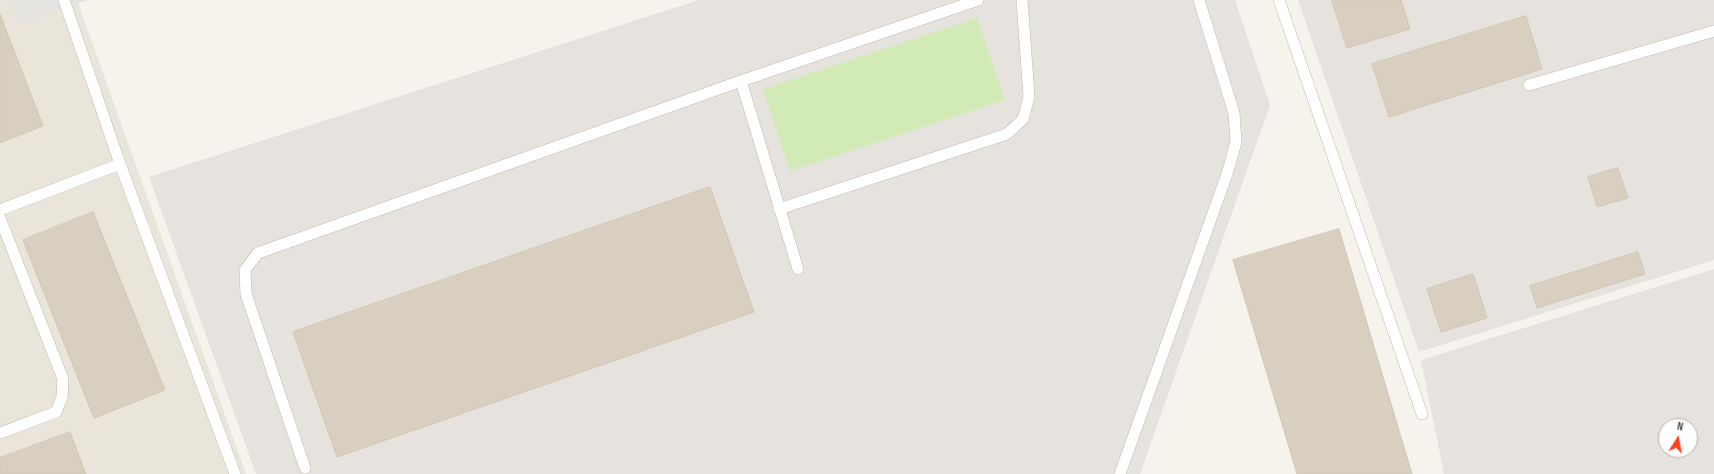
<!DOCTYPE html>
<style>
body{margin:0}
#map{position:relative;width:1714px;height:474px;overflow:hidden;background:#f6f3ec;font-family:"Sofia Sans Condensed",sans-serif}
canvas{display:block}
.north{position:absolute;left:1658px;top:418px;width:40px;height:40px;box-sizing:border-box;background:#fff;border:1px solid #b7b4b0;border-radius:50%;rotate:11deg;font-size:11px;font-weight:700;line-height:16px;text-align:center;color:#4b4439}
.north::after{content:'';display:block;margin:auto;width:14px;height:18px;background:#fc3f1d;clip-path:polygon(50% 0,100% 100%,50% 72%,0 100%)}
</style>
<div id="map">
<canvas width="1714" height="474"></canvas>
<div class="north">N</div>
</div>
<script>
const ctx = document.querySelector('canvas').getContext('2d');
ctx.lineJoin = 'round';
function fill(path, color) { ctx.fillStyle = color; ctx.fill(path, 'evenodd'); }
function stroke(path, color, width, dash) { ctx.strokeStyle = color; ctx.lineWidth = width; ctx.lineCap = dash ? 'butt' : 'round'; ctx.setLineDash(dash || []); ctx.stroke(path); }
const residential = new Path2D(`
 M0,0H77L246,474H0Z`);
const industrial = new Path2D(`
 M699,0H1235L1270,105L1140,474H256L149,177Z
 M1298,0H1714V260L1419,352Z
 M1714,269V474H1444L1421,360ZM1666,426H1690V450H1666Z`);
const green = new Path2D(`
 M977,18L1005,100L790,171L763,89Z`);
const parking = new Path2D(`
 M9,0H88L18,24Z`);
const building = new Path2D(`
 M1332,0H1401L1410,29L1347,48Z
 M0,14L43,126L0,143Z
 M1526,16L1542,69L1389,117L1372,64Z
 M1618,168L1628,198L1597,207L1588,177Z
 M710,187L754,312L337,457L293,332Z
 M93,212L165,390L94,418L23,240Z
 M1339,229L1412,474H1297L1233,260Z
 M1638,252L1645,274L1537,308L1530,286Z
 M1473,274L1487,318L1441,332L1427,289Z
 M70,432L86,474H0V458Z`);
const lane = new Path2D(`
 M1279,0L1422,414
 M741,81L798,269
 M1529,85L1714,31
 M120,164L235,474
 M779,209L1007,134L1023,119L1029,97L1022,0
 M0,210L120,164L64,0
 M0,218L63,379L62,397L56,412L0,433
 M305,468L246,294L245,270L258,253L741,81L978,0
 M1120,474L1228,171L1236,142L1234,113L1199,0`);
fill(residential, '#eae5da');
fill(industrial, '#e6e2dd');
fill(green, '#d2eab5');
fill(parking, '#e5e3e0');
fill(building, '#d8cfc1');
stroke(building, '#d3c7b4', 1);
stroke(lane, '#c2bbae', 12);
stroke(lane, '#fff', 11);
</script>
